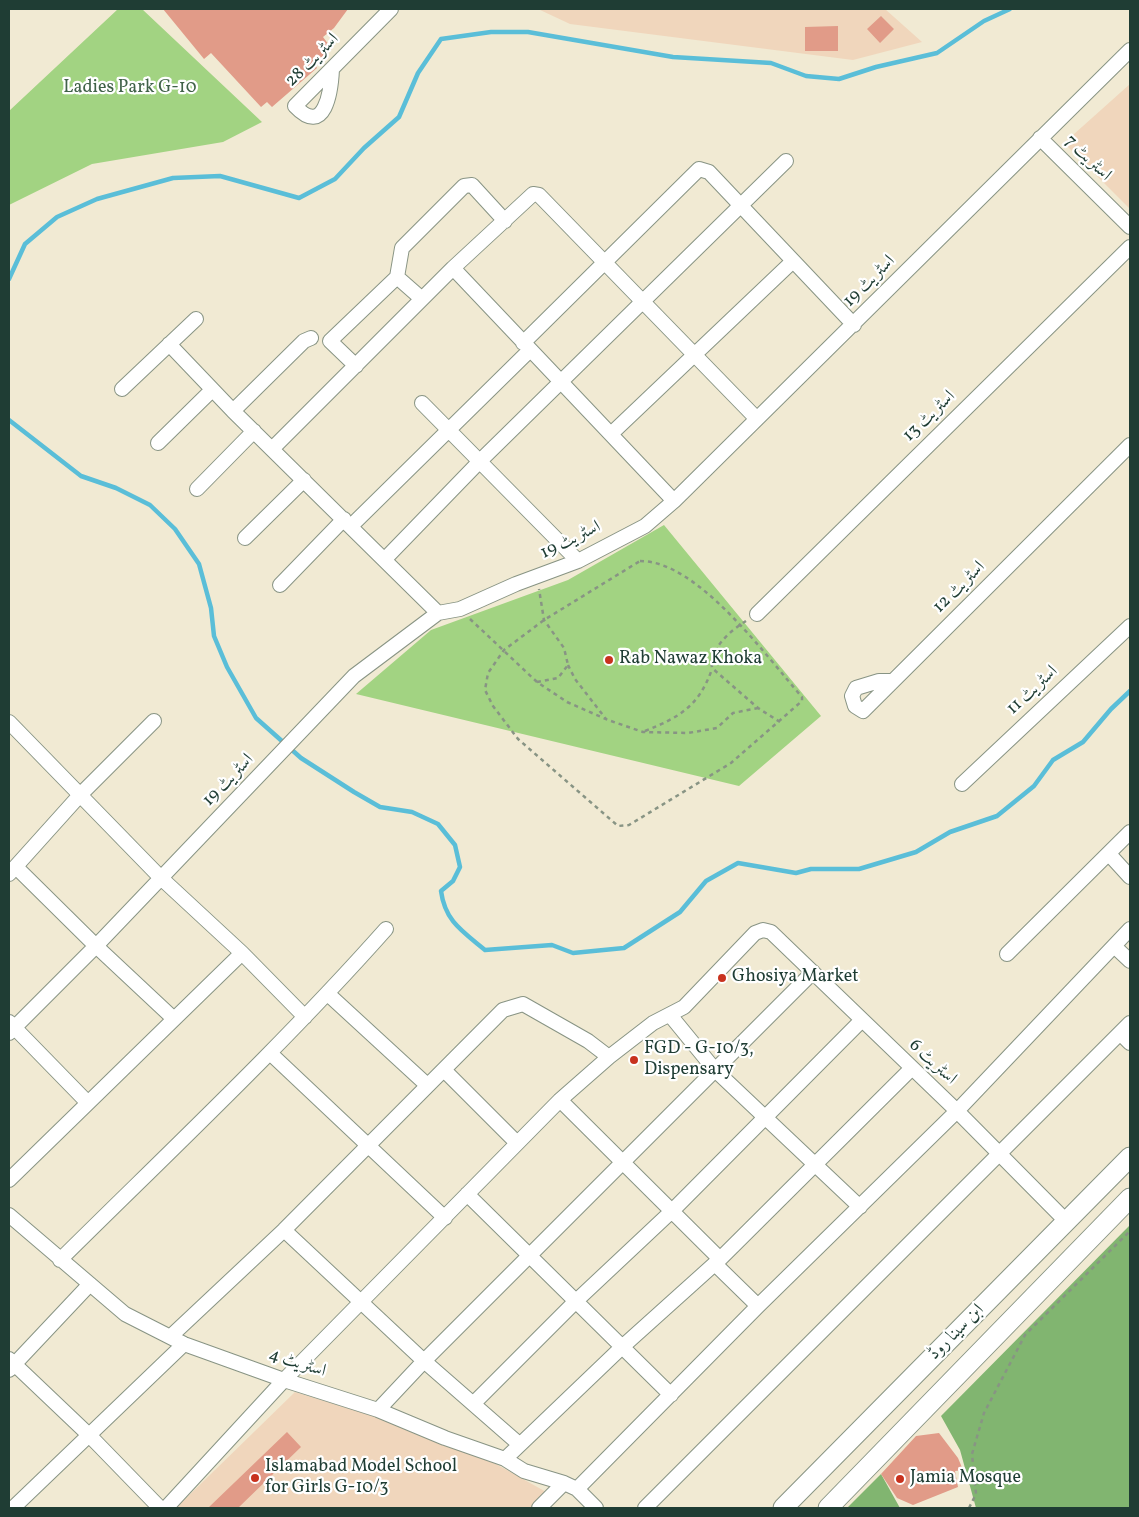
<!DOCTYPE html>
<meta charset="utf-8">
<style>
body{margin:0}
#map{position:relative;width:1139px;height:1517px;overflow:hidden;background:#f1ead3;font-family:Vollkorn,serif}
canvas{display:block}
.frame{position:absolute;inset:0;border:10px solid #1f3d34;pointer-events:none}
</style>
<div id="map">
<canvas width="1139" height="1517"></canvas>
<div class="frame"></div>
</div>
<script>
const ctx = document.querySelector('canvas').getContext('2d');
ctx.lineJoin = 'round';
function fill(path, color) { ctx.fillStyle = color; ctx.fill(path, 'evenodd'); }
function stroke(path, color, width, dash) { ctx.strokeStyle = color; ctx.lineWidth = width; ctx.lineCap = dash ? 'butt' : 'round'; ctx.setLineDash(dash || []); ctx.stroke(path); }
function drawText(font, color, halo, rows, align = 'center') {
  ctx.font = font + ' Vollkorn,Amiri,serif'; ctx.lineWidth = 4.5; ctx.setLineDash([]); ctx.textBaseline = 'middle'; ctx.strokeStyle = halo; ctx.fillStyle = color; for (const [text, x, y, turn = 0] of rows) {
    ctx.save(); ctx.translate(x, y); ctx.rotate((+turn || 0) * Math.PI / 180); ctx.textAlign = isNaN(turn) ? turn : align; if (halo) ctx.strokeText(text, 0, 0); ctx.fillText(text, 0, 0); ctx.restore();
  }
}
const built = new Path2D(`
 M538,9H885L922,42L853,60L570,24Z
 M1130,84V209L1064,143Z
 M295,1392L370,1415L487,1459L557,1498L547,1508H176Z`);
const green = new Path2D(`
 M118,9H142L262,122L223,142L92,164L9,205V111Z
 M664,525L821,716L739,786L356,694L431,630L568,580Z`);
const forest = new Path2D(`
 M1130,1225V1508H976L960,1450L941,1416Z
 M881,1474L900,1508H847Z`);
const stream = new Path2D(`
 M9,279L25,244L57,217L97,199L173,178L220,176L299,198L335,179L364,148L399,117L418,73L441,39L491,32H528L673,57L771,63L806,76L839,79L876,67L937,53L984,21L1010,9
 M9,420L81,476L116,488L150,505L175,529L199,564L211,608L214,636L227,667L256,718L301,758L354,792L380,807L412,812L438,824L455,845L460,867L453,881L441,891C445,921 462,931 485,950L552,945L573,953L624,948L680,912L706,881L738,863L796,873L811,869H859L916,852L950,832L997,816L1034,786L1053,760L1083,742L1111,709L1130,691`);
const building = new Path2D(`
 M163,9H348L334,28L323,37L332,49L314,63L317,68L272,107L267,102L261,107L211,53L204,59Z
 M881,16L894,29L880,43L867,29Z
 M838,26V51H805V27Z
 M287,1432L301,1447L238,1508H208Z
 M939,1433L958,1458L963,1470L955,1471L958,1487L913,1505L897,1498L881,1474L916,1436Z`);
const path = new Path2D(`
 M640,561C698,561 765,655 802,697V701L731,763L629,825L618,826L518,739L493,706L485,690L488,673L504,650L544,620Z
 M470,619L537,682L567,702L608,720L643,732L688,733L717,728L733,713L758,708
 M746,621C730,631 710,648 712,668L758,708L780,722
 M568,665L575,679L606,719
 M537,682L558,678L568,665L564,648L544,620L539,589
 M645,731C680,717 699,706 712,669
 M969,1508L976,1494L972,1454L984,1413L1025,1335L1130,1231`);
const street = new Path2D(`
 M332,69C331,91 325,138 295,106L391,9
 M1040,138L1130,227
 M453,268L674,501
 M397,277L422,299
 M523,343L699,169L709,172L854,325
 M169,344L233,411L438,613
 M356,366L330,341L397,277L402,248L464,186L472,185L505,221
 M122,389L196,319
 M422,403L578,561
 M233,411L304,341L311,338
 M611,434L793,261
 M158,443L212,390
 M272,449L453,268L533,194L539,195L756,418
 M197,489L254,431
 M351,526L530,350
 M245,538L304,480
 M385,559L480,461L786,161
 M280,585L344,519
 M757,614L1130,247
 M892,681H879L856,688L852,696L855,706L863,711L1130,445
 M9,722L161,878L242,953L305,1017
 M962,784L1130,626
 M1109,854L1130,877
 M16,867L96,946L174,1019
 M9,874L80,795L154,721
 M1114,946L1130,961
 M1007,954L1130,832
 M328,994L427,1085
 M670,1015L715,1070L860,1207
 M9,1022L88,1103
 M9,1033L96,946L354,676L438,613L460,609L516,584L578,561L645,526L674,501L1130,50
 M1120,1033L1130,1043
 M270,1053L445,1218
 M444,1070L517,1143
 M560,1100L720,1259
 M9,1180L242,953
 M467,1194L671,1395
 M9,1215L125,1314L184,1344L284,1380L378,1410L445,1438L505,1459L524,1471L564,1483L577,1489L596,1508
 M284,1230L424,1361L519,1444
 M60,1260C170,1151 283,1045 386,929
 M715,1264L758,1306
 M170,1337L284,1230L503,1010L523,1004L588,1041L609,1057
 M9,1359L90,1436L160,1508
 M9,1370L90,1284
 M474,1403L575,1302L673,1210L861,1021
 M378,1410L424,1361L813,972
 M505,1459L621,1348L720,1259L911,1069
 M577,1489L758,1306L957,1111L1130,929
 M13,1508L184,1344
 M166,1508L284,1380L560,1100L609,1057L653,1023L684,1007L755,933L763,930L771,932L957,1111L1067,1222
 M539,1508L564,1483
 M645,1508L1130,1023`);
const secondary = new Path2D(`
 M783,1508L1130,1157
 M828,1508L1130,1198`);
const markers = [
 [609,660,5,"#c8321e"],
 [722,978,5,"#c8321e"],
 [634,1060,5,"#c8321e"],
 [255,1478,5,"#c8321e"],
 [900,1479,5,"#c8321e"]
];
const streetNames = [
 ["اسٹریٹ 28",313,61,-45],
 ["اسٹریٹ 7",1087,159,44],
 ["اسٹریٹ 19",870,282,-45],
 ["اسٹریٹ 13",930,417,-44],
 ["اسٹریٹ 19",571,541,-26],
 ["اسٹریٹ 12",960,588,-45],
 ["اسٹریٹ 11",1033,691,-43],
 ["اسٹریٹ 19",229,781,-46],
 ["اسٹریٹ 6",932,1063,43],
 ["ابن سینا روڈ",957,1333,-45],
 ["اسٹریٹ 4",297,1364,18]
];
const parkNames = [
 ["Ladies Park G-10",130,89]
];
const poiNames = [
 ["Rab Nawaz Khoka",619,660],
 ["Ghosiya Market",732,978],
 ["FGD - G-10/3,",644,1050],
 ["Dispensary",644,1071],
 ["Islamabad Model School",265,1468],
 ["for Girls G-10/3",265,1489],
 ["Jamia Mosque",910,1479]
];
fill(built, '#f0d6bc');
fill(green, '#a2d382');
fill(forest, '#81b570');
stroke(stream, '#5abed8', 4.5);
fill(building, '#e19b88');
stroke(street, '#889484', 16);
stroke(secondary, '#889484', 21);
stroke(path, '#889484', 2.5, [4, 4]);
stroke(street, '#fff', 14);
stroke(secondary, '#fff', 19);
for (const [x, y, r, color] of markers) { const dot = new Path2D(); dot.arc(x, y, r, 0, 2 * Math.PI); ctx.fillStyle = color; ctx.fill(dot); stroke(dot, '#fff', 2); }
drawText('18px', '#1f3d34', '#fff', streetNames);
drawText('18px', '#406248', '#fff', parkNames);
drawText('18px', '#1f3d34', '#fff', poiNames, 'left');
</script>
